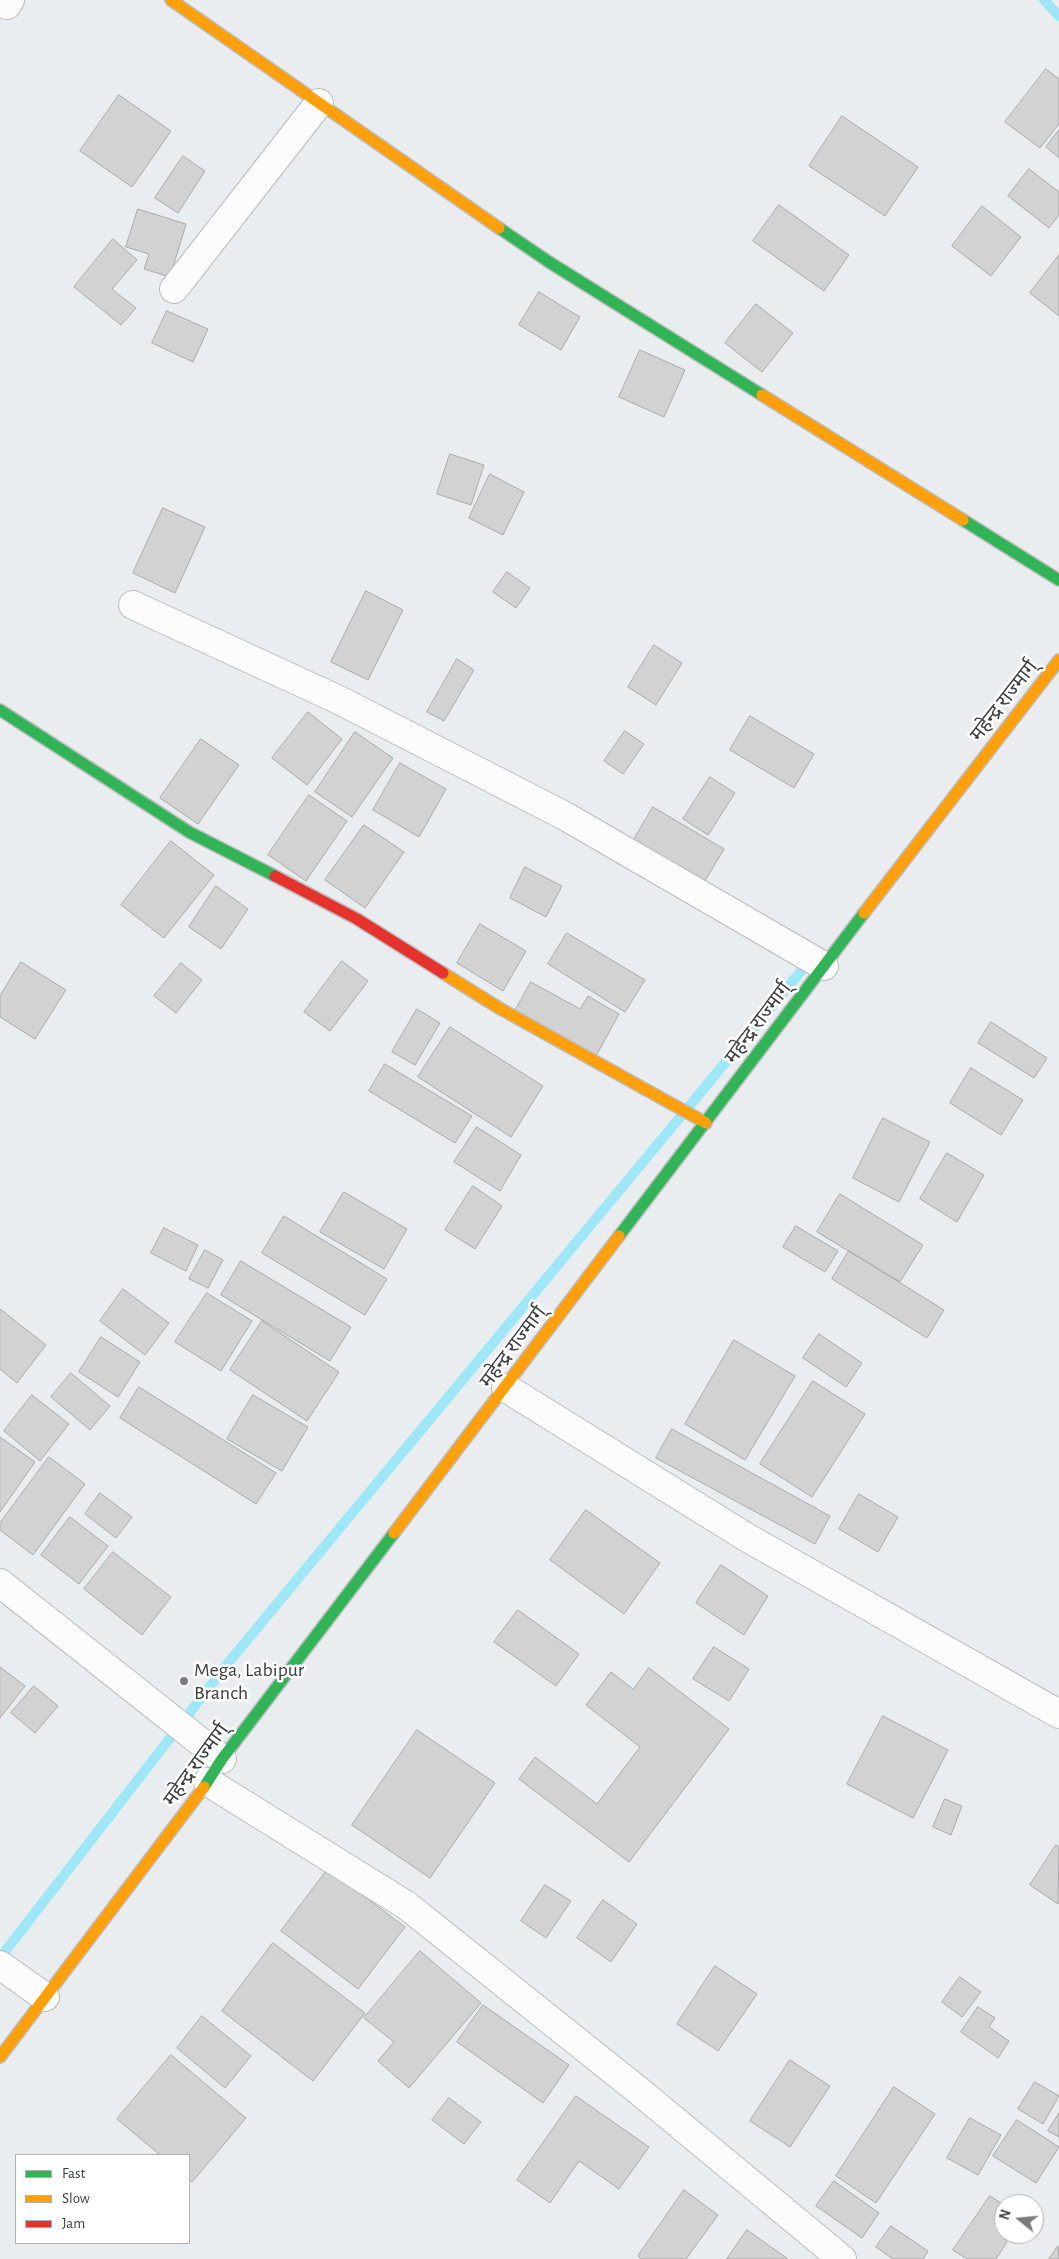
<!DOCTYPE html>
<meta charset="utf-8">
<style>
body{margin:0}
#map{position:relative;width:1059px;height:2259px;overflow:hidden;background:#eaedf0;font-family:"Alegreya Sans",sans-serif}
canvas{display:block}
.legend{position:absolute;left:15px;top:2154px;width:175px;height:90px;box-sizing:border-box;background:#fff;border:1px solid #b1b1b2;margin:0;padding:6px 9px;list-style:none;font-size:15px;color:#3b3d3f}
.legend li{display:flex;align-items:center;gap:10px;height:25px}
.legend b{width:25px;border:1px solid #b1b1b2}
.north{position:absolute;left:994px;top:2194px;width:50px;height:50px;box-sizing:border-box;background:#fff;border:1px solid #b1b1b2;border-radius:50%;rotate:287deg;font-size:14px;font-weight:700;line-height:20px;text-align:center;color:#3b3d3f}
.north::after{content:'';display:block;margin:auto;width:18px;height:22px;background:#787b7d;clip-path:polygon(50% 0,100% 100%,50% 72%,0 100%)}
</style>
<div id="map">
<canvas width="1059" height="2259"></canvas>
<ul class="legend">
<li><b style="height:6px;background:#30b455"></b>Fast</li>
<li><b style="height:6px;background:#ff9f0a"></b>Slow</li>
<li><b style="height:6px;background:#e5322d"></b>Jam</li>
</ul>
<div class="north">N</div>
</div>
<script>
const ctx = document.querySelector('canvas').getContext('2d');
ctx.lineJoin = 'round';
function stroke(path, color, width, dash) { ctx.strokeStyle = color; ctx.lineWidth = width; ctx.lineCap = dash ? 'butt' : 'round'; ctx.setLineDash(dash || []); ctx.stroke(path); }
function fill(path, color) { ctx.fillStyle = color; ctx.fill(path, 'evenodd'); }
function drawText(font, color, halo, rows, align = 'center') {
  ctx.font = font + ' "Alegreya Sans","Noto Sans Devanagari",sans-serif'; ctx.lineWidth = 5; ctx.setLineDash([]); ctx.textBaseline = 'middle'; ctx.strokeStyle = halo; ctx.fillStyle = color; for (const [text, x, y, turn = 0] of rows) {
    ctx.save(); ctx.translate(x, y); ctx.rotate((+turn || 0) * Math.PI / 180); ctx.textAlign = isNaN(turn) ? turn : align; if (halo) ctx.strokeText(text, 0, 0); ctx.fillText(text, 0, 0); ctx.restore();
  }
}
const stream = new Path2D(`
 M1044,0L1059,16
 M0,1958L228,1663L811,959`);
const building = new Path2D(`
 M1046,69L1059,79V124L1040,148L1005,122Z
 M119,95L171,131L132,187L80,151Z
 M842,116L918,167L885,216L809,166Z
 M1059,130V158L1046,147Z
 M183,156L205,171L178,213L155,198Z
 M1029,169L1059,192V215L1049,228L1008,196Z
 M779,205L849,255L824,291L753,241Z
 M982,206L1021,237L991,276L952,246Z
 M138,209L186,224L170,277L144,269L149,254L126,247Z
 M113,239L137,260L112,289L136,308L121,325L74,287Z
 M1059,255V316L1030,293Z
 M539,292L580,317L561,350L519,325Z
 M756,304L793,333L762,372L725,343Z
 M167,311L208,329L193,362L152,343Z
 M640,350L685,370L664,417L619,397Z
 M450,454L484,465L471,505L437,494Z
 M490,474L524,492L503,535L469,518Z
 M163,508L205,527L175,593L133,573Z
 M507,572L530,588L516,608L493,592Z
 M366,591L403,610L368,680L331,662Z
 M654,645L682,663L656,705L628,687Z
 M457,659L474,670L444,721L427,712Z
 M308,712L342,739L307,785L272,758Z
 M750,716L814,754L794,788L730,750Z
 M625,731L644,744L623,774L604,761Z
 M355,732L393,758L352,817L315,792Z
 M201,739L239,765L198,824L160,798Z
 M400,763L446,789L419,837L373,810Z
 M710,777L735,793L708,835L683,819Z
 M309,795L347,821L306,881L268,855Z
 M653,807L724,849L700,889L629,848Z
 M364,825L404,852L365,908L325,880Z
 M171,841L214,875L164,938L121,905Z
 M525,867L562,886L546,917L510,898Z
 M216,886L248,909L221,949L189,927Z
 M480,924L526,951L503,991L457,963Z
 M567,933L645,980L625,1012L548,964Z
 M342,961L368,981L330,1031L304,1012Z
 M21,962L66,990L35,1039L0,1017V996Z
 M181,963L202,980L176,1013L154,996Z
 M531,982L580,1009L588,996L619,1014L596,1056L515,1011Z
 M417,1009L440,1023L415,1065L392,1052Z
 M991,1022L1047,1058L1034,1078L978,1043Z
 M450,1027L543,1086L511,1137L418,1077Z
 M385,1064L472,1116L455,1143L369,1091Z
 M971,1068L1023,1100L1001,1135L950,1103Z
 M883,1118L930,1142L899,1202L853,1178Z
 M477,1127L521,1155L500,1191L454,1162Z
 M947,1153L984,1175L957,1222L920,1199Z
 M473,1186L502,1206L475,1249L445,1230Z
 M344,1192L407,1229L384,1269L320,1232Z
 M840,1194L923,1245L900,1282L817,1232Z
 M284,1216L387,1279L365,1315L262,1253Z
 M796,1226L838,1251L825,1272L783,1247Z
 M164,1228L198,1245L186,1271L151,1253Z
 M205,1250L223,1260L208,1288L189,1279Z
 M849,1251L944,1310L927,1338L832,1279Z
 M241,1261L351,1327L330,1361L221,1295Z
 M123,1289L169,1323L145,1355L100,1321Z
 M207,1293L252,1321L221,1371L175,1342Z
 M0,1309L46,1345L17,1383L0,1369Z
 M262,1321L339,1372L307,1421L230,1370Z
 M819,1334L862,1363L846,1387L803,1358Z
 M101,1337L140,1362L118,1397L79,1372Z
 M734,1340L795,1376L745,1460L685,1424Z
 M71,1373L110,1406L90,1430L51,1397Z
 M813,1381L865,1414L812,1497L760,1464Z
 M139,1387L276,1473L256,1504L120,1418Z
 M32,1395L69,1424L40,1461L4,1431Z
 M253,1395L308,1427L282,1471L227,1439Z
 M672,1429L830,1516L815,1544L656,1458Z
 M0,1437L35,1462L0,1512Z
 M49,1457L85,1484L33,1555L0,1530V1523Z
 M100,1493L132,1517L116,1538L85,1514Z
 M859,1494L898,1517L878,1552L839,1529Z
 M586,1510L660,1563L624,1614L550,1560Z
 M70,1517L108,1546L79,1584L41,1555Z
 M113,1552L171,1597L142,1635L84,1589Z
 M721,1565L768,1596L744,1635L696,1603Z
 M518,1610L579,1654L556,1686L494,1642Z
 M714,1647L749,1669L729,1701L693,1679Z
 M0,1667L25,1686L0,1718Z
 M649,1668L729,1729L629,1862L519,1779L535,1757L597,1804L640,1747L586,1705L611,1672L633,1689Z
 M34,1686L58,1706L35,1733L11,1713Z
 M883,1716L948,1750L913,1818L847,1784Z
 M417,1730L495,1783L430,1878L352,1825Z
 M945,1799L962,1806L951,1835L933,1827Z
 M1056,1845L1059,1847L1058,1904L1030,1885Z
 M328,1869L405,1927L358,1989L281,1931Z
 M545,1885L571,1901L546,1938L521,1921Z
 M603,1900L637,1924L611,1962L577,1938Z
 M273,1943L365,2013L313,2081L222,2011Z
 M420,1951L481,2003L409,2088L378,2061L394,2042L364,2018Z
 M715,1966L757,1994L718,2051L677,2024Z
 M960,1977L981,1992L962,2017L942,2002Z
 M483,2005L569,2065L543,2103L457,2042Z
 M978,2007L995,2018L989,2027L1009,2041L998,2058L961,2032Z
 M202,2016L251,2056L225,2088L177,2048Z
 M171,2055L246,2118L192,2182L189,2179V2155H160L117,2119Z
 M790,2060L830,2086L790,2147L750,2121Z
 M1035,2082L1059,2096L1043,2124L1018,2109Z
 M894,2087L935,2114L876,2203L836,2176Z
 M576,2096L649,2147L619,2189L579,2161L550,2203L517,2180Z
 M449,2098L481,2122L464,2144L432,2120Z
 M1059,2113V2137L1048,2131Z
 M970,2118L1001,2135L978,2175L947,2158Z
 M1017,2120L1059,2147L1036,2183L993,2156Z
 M834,2181L879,2213L862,2238L816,2206Z
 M684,2190L718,2215L686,2259H641L638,2256Z
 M990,2196L1004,2205V2234H1012L996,2259H967L953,2250Z
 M891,2226L928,2251L923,2259H893L876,2247Z
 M747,2230L788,2259H727Z
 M1058,2246L1059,2259H1049Z`);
const street = new Path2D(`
 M0,0L7,5L10,0
 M174,289L319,103
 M133,605L339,700L565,816L824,966
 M506,1388L746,1537L1059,1714
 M0,1583L222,1759
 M208,1782L406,1905L639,2091L842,2259
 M0,1965L45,1997`);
const fast = new Path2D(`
 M499,228L549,262L762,395
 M963,520L1059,580
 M0,710L189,832L275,876
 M619,1236L864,913
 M204,1787L222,1759L394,1533`);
const slow = new Path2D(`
 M171,0L499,228
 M762,395L963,520
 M864,913L1059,660
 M443,973L499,1008L706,1123
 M394,1533L619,1236
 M0,2057L204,1787`);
const jam = new Path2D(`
 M275,876L357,919L443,973`);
const markers = [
 [184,1681,5,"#787b7d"]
];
const streetNames = [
 ["महेन्द्र राज्मार्ग्",1004,701,-52],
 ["महेन्द्र राज्मार्ग्",758,1023,-53],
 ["महेन्द्र राज्मार्ग्",513,1347,-53],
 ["महेन्द्र राज्मार्ग्",196,1765,-54]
];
const poiNames = [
 ["Mega, Labipur",194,1670],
 ["Branch",194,1693]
];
stroke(stream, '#9de7f7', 10);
fill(building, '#d2d2d2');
stroke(building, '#a9a9aa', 1);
stroke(street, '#babcbe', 30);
stroke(fast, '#babcbe', 14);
stroke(slow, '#babcbe', 14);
stroke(jam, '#babcbe', 14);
stroke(street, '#fcfcfd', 28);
stroke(fast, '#30b455', 11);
stroke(slow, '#ff9f0a', 11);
stroke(jam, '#e5322d', 11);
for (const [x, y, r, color] of markers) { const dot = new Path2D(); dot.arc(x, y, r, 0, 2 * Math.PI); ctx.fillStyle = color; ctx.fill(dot); stroke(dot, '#fff', 2); }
drawText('20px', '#3b3d3f', '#fff', streetNames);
drawText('20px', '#3b3d3f', '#fff', poiNames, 'left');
</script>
